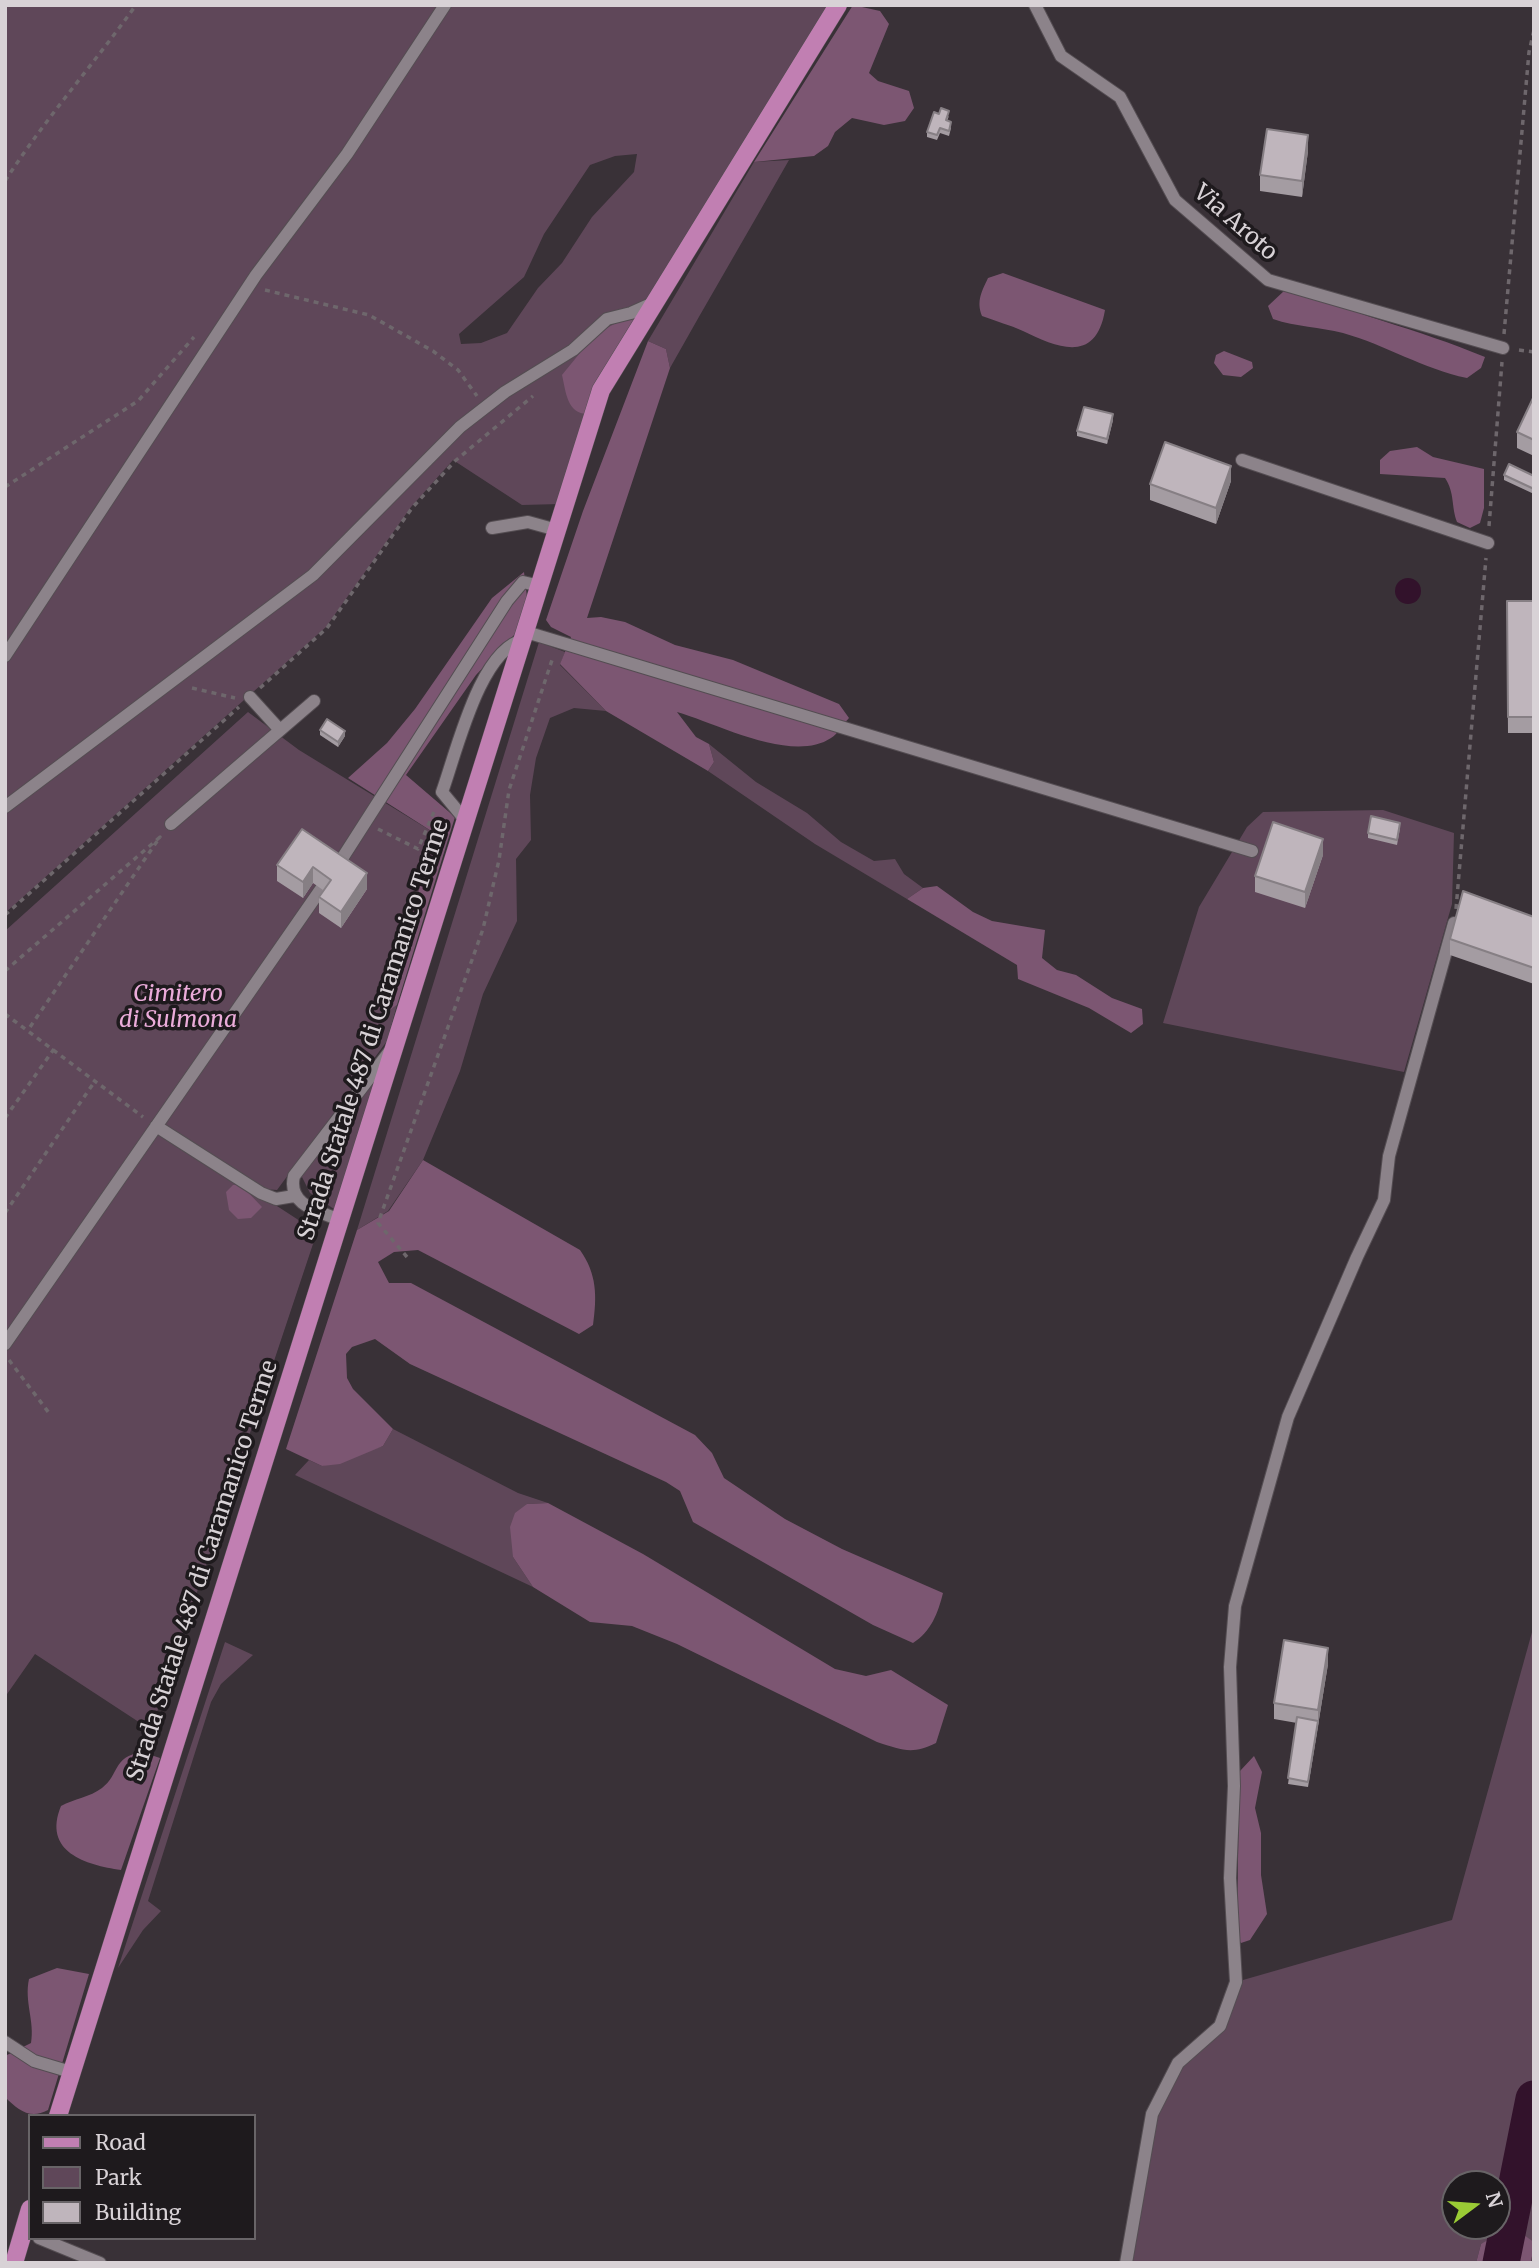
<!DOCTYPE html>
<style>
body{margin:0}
#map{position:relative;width:1539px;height:2268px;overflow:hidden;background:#393137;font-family:Merriweather,serif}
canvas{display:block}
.frame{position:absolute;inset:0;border:7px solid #d8d2d6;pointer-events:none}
.legend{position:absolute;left:28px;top:2114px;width:228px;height:126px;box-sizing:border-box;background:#1e1a1d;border:2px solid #686467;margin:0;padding:9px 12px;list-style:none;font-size:21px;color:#d8d2d6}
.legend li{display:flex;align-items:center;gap:14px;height:35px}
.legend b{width:35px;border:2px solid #686467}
.north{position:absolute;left:1441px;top:2170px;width:70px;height:70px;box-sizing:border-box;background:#1e1a1d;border:2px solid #686467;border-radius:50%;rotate:74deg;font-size:19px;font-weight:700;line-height:28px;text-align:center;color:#d8d2d6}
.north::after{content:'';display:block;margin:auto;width:24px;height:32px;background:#9acb35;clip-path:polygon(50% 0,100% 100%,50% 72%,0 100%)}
</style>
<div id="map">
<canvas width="1539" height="2268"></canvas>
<div class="frame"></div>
<ul class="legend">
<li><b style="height:9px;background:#c17fb2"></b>Road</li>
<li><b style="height:19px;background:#5f4759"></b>Park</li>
<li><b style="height:19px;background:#bfb5bc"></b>Building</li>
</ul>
<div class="north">N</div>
</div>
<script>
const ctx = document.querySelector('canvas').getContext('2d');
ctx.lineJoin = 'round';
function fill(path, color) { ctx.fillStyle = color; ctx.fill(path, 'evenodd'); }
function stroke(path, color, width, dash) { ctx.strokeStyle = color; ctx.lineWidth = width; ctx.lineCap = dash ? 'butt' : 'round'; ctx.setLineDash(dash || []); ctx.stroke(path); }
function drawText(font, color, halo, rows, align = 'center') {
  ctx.font = font + ' Merriweather,serif'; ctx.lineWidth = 7; ctx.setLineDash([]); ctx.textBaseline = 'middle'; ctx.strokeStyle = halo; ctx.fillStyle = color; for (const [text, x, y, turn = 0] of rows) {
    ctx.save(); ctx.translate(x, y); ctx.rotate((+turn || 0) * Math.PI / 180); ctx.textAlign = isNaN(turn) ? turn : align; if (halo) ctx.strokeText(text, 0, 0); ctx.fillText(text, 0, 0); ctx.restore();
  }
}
const green = new Path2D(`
 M5,5H837L601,390L560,504L522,505L453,460L411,507L326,627L5,913ZM637,154L634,172L592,217L562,263L538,288L507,333L481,343L461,344L459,334L524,277L544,234L590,165L615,156Z
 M789,160C750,229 709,298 670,368L666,349L648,341L754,162Z
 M539,642L565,652L560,665L606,711L574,708L550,718L536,758L530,795L531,840L516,859L517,921L483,994L460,1071L423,1160L388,1211L357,1230Z
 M248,712L299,750L436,834L380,1016L397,1005L387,1041L277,1190L264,1189L260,1195L317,1232L151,1730L35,1654L5,1697V931Z
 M709,744L756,782L807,813L841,842L874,861L895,859L904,874L923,888L907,899L815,844L708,771L714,762Z
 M1383,810L1454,833L1452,904L1404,1072L1163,1023L1199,907L1247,827L1263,812Z
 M375,1079L337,1211L310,1193L301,1175Z
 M393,1429L518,1493L548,1503L527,1504L513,1557L533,1587L295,1475L309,1460L322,1466L383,1446Z
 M1534,1625V2242L1523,2235L1481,2244L1476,2263H1127L1153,2114L1178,2063L1220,2026L1236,1982L1452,1920ZM1455,2184H1497V2226H1455Z
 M225,1642L253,1655L221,1684L211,1702L148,1901L161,1911L143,1930L118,1968Z`);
const forest = new Path2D(`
 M853,5L880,11L889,24L869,73L878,81L909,91L914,108L905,121L884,125L852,118L835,132L828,146L814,156L754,162Z
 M1003,273L1105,310C1096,364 1058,348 1023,331C1010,325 995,321 982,316C976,301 982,291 988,278Z
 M1285,290C1319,295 1350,311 1383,321C1418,332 1451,343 1485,357L1481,368L1467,378C1423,369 1386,345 1343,333C1320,327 1296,327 1273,319L1268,306Z
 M638,318L589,414C567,415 566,392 562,375C583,350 602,320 638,318Z
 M648,341L666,349L670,368L587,618L601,617L625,622L675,645L733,660L839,704L849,718C843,724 838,734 831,738C792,764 716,723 677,712L696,737L709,744L714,762L708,771L606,711L560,664L571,637L551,627L546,620L583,511Z
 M1224,351L1252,362L1253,368L1241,377L1223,375L1214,363L1216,355Z
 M1417,447L1433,457L1484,469V508L1480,523L1470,528L1457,522C1451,506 1455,493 1445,478L1380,474V460L1390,451Z
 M524,572L527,597L516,633L476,675L406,775L455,817L397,1005L380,1017L436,834L348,778L387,743L415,709L492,598Z
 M937,886L973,912L992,921L1045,930L1042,958L1057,970L1076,975L1112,998L1142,1009L1143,1024L1131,1033L1089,1008L1018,979L1017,965L907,899L923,888Z
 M423,1160L580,1250C597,1274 597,1296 593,1325L579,1334L418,1250L394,1252L378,1262L389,1283H411L695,1435L712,1453L724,1478L785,1519L842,1549L943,1593C938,1613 931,1632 913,1643L873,1625L693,1522L680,1491L666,1482L410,1364L375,1339L352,1347L346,1354L347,1378L353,1389L393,1429L383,1446L340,1464L322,1466L286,1449L357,1230L389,1211Z
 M240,1184L262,1207L251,1218L238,1219L229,1210L226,1192L233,1185Z
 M548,1503L643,1554L835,1669L866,1676L891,1670L948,1705L936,1743C912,1755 902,1750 877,1742L677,1644L632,1626L590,1622L533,1587L513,1557L510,1527L515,1513L527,1504Z
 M142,1752L160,1758L121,1870C86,1865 42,1852 61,1806C74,1799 90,1797 102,1788C120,1774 112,1757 142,1752Z
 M1254,1756L1262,1772L1255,1808L1261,1833V1875L1267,1914L1250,1940L1241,1943L1237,1939L1239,1781L1240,1771Z
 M57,1968L89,1974L48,2110C30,2120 18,2110 5,2097V2056L31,2043C35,2021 24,2002 29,1979Z
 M1524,2235L1534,2242L1531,2263H1476L1481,2244L1493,2237Z`);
const water = new Path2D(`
 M1395 591a13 13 0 1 1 26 0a13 13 0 1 1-26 0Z`);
const river = new Path2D(`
 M1501,2263L1534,2099`);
const path = new Path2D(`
 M5,181C45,119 93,65 136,5
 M265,290L369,315L433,351L458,370L477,396
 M1504,334L1529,52L1534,30
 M1519,350L1534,352
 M5,487L138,401L194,337
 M1489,526L1502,362
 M192,688L235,698
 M260,688L327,628L412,508L455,461L533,396
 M378,829L418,849L436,807
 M1456,909L1486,558
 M5,915L239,707
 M5,971L160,837L28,1030
 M5,1014L143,1117
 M5,1118L54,1049
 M5,1213L95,1081
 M407,1257L378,1223L483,929L499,860L509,790L553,657
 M9,1360L49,1413`);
const minor = new Path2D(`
 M1035,5L1061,56L1120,97L1175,200L1268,280L1503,348
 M1242,460L1488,543
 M492,528L528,522L557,530
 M526,632L1252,851
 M5,656L256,275L347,154L445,5
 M250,697L279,729
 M5,807L313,575L460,427L505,392L573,350L607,319L631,313L651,304
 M466,821L442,792C456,754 480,648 524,640
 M171,824L314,701
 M336,868L507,601L523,582L540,586
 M156,1126L261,1193L276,1199L294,1196
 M340,1220C318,1211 287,1205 294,1176L390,1051
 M5,1344L321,889
 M5,2042L34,2061L71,2072
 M39,2238L100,2263
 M1126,2263L1152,2114L1178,2063L1220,2026L1236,1982L1230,1878L1234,1786L1230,1667L1235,1606L1288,1417L1357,1257L1384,1200L1389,1156L1454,923`);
const major = new Path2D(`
 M58,2116L601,390L838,5
 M14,2263L30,2209`);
const wall = new Path2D(`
 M949,116L947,121L951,128L949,136L940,133L937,140L927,137V132Z
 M1308,151L1302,197L1260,191V175Z
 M1534,396V456L1517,448V432Z
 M1113,420L1107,444L1077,436V431Z
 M1504,475L1534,476V494L1504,480Z
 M1231,481L1216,524L1150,500V484Z
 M1507,601H1534V733H1508Z
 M320,730L345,736L338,747L320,735Z
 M1400,828L1397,845L1368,838V833Z
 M302,829L367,889L341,928L319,913V897L323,890L313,883L303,898L277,881V865Z
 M1323,855L1305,908L1255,892V876Z
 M1534,917V984L1450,955V939Z
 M1328,1664L1308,1787L1288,1784L1297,1723L1274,1719V1703Z`);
const shadedWall = new Path2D(`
 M1308,135V151L1302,197V181Z
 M1113,414V420L1107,444V439Z
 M1231,466V481L1216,524V508Z
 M345,731V736L338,747V742Z
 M1323,839V855L1305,908V892Z
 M313,867V883L303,898V882Z
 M367,873V889L341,928V912Z
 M1328,1648V1664L1308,1787L1318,1721V1710Z`);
const building = new Path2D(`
 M941,108L949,111L946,120L951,122L949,131L940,128L937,135L927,132L934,112L939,114Z
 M1267,129L1308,135L1302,181L1260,175Z
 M1534,396V440L1517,432Z
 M1084,407L1113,414L1107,439L1077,431Z
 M1165,442L1231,466L1216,508L1150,484Z
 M1509,464L1534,476V489L1504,475Z
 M1507,601H1534V717H1508Z
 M327,719L345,731L338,742L320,730Z
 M1371,816L1400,823L1397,840L1368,833Z
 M1273,822L1323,839L1305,892L1255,876Z
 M302,829L367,873L341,912L319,897L331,880L313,867L303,882L277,865Z
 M1463,891L1534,917V968L1450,939Z
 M1284,1640L1328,1648L1318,1710L1274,1703Z
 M1297,1717L1318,1721L1308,1782L1288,1778Z`);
const streetNames = [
 ["Via Aroto",1235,223,41],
 ["Strada Statale 487 di Caramanico Terme",374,1030,-72],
 ["Strada Statale 487 di Caramanico Terme",203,1571,-72]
];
const parkNames = [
 ["Cimitero",178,994],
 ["di Sulmona",178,1020]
];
fill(green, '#5f4759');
fill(forest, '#7c5672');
fill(water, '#32122b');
stroke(river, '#32122b', 37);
stroke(minor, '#544d52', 14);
stroke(major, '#544d52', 19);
stroke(path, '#6e676c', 3.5, [5, 5]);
stroke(minor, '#8c838a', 12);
stroke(major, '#c17fb2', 18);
fill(wall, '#a49ca2');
fill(shadedWall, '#867f84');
fill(building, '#bfb5bc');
stroke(building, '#867f84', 2);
drawText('23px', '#d8d2d6', '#1e1a1d', streetNames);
drawText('italic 23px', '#ebacda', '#1e1a1d', parkNames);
</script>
